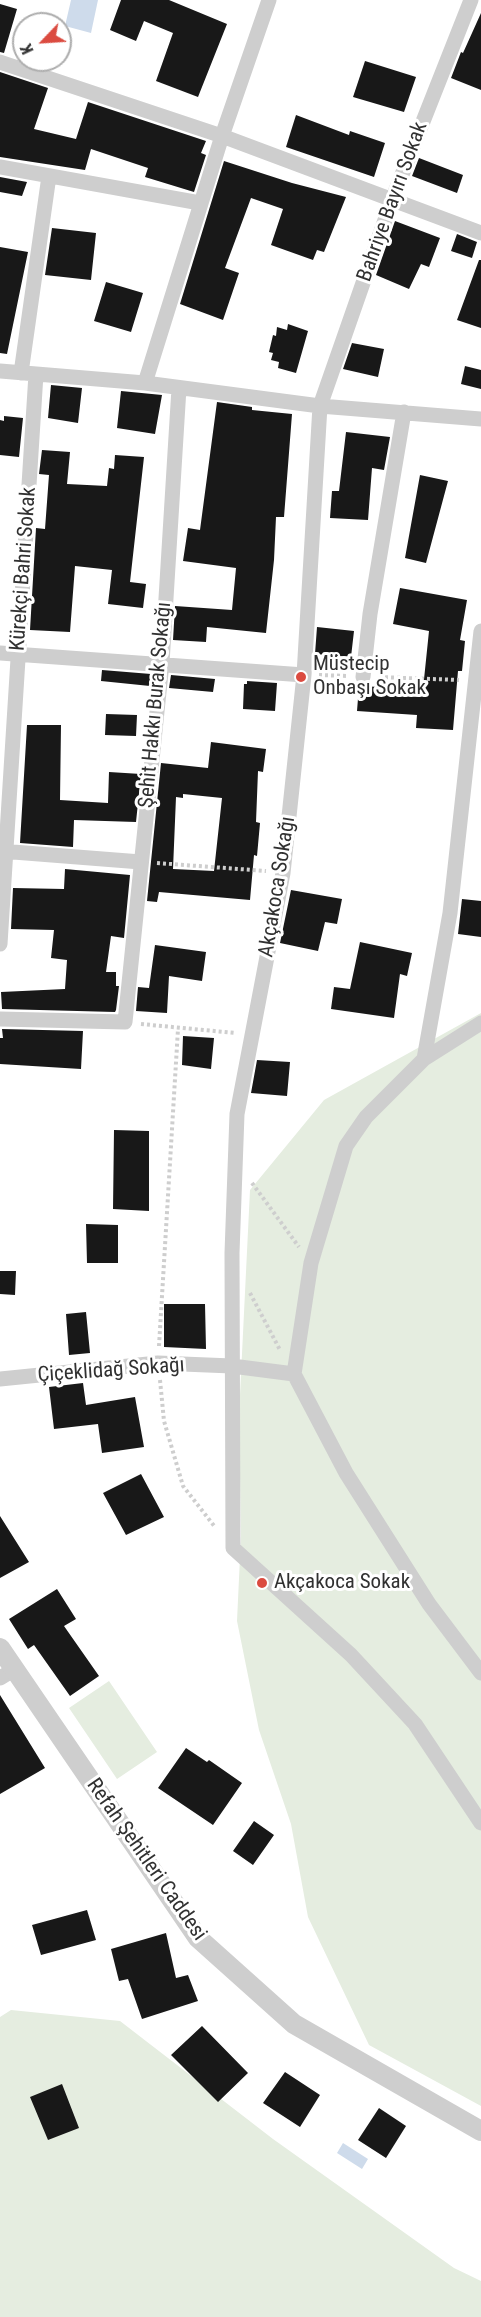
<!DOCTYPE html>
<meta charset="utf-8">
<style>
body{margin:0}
#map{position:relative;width:481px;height:2317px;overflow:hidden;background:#fff;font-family:"Roboto Condensed",sans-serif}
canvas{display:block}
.north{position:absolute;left:12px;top:12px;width:60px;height:60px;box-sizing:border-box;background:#fff;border:2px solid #adadad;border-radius:50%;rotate:245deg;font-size:16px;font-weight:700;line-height:24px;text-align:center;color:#313131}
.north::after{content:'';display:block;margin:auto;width:21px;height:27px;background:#db4b40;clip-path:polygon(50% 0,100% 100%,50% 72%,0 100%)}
</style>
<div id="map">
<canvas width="481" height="2317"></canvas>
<div class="north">K</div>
</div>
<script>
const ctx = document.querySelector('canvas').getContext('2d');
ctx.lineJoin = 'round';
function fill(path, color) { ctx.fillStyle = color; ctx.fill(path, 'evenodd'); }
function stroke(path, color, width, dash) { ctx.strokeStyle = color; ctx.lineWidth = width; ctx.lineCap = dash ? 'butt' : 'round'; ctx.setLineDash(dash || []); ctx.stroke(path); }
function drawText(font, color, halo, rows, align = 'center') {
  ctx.font = font + ' "Roboto Condensed",sans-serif'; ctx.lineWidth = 6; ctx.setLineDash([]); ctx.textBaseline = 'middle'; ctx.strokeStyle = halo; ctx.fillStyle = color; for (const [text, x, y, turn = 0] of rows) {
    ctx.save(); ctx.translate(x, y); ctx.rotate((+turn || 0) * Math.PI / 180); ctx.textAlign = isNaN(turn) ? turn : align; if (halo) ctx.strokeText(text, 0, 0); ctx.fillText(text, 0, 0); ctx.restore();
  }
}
const green = new Path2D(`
 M481,1013V2106L369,2045L308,1917L291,1824L259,1730L237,1621L241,1536L239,1415L250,1190L324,1100Z
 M109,1681L157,1752L117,1779L69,1708Z
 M11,2010L120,2021L273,2139L454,2268L481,2281V2317H0V2017Z`);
const water = new Path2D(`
 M71,0H98L91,33L65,26Z
 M343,2143L368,2159L362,2169L337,2153Z`);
const building = new Path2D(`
 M121,0H169L227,24L198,97L156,81L173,33L144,21L136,41L110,30Z
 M0,4L17,9L4,53L0,52Z
 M481,13V90L451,78L461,52L463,53Z
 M365,61L416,77L404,112L353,97Z
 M0,72L48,88L34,129L76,139L88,102L206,141L201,153L206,155L194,192L145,177L148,168L91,149L85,170L0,157Z
 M296,115L349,135L350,131L385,143L374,177L286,147Z
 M419,158L463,175L457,193L412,176Z
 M224,161L292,183L346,197L324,252L317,250L313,260L271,245L283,209L251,198L225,268L239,273L223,320L180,304Z
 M0,177L27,182L22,196L0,192Z
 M395,221L440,238L429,267L421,264L409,289L376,275Z
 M52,228L96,233L91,280L45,275Z
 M457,234L477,242L472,258L451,251Z
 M0,247L28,252L7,354L0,353Z
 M479,260H481V328L457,320Z
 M106,282L143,293L131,332L94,321Z
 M288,324L308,331L296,373L278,368L279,362L271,360L273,353L269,352L273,335L276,336L277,327L287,330Z
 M352,343L384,349L378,377L343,369Z
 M465,366L481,370V389L461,384Z
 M51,385L82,388L78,423L48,418Z
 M121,391L162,395L155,434L117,428Z
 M217,402L252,407V410L292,414L284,517H276L274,560L266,633L207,627L206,642L173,640L175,606L232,610L236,568L183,561L188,528L200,530Z
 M4,416L23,418L19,457L0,455V420L4,421Z
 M346,432L390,437L384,470L372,468L368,520L330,518L332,491H339Z
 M42,450L70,452L67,484L107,486L109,468L114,469L115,455L144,457L130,582L146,584L143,608L108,604L112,570L75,566L70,632L30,630L36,528L45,529L49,475L39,474Z
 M420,475L448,481L426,563L405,558Z
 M400,588L467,600L460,640L465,641L462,671H458L453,730L416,728L417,715L357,711L359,686L423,689L429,631L393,624Z
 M317,627L354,631L351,657L315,654Z
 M102,670L151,674L150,686L101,681Z
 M171,675L215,679L213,692L169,688Z
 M247,681L277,683L275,711L243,709L244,684H247Z
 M106,714L137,715L136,736L105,735Z
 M27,725H61L60,800L108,803L109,772L141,774L136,822L74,820L73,847L20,843Z
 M211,742L266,749L263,772L258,771L256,822L260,823L257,856L254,855L250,900L159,892L157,902L147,901L161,763L208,768ZM183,794L222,798L214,871L173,869L176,797L183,798Z
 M65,869L130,875L124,938L111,936L106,972H116V986H119L116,1010L115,1012L2,1009L1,992L65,989L67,960L51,958L54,930L11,929L13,888L64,889Z
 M291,890L342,899L337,924L325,922L318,951L280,943Z
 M462,899L481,901V937L458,934Z
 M360,942L412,953L407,976L400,974L394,1018L331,1009L334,987L350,989Z
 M155,945L206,952L202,981L169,976L167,1013L136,1011L138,987L149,988Z
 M2,1029L83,1031L81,1069L0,1064V1038H3Z
 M183,1036L214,1038L211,1069L182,1065Z
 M257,1060L290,1062L287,1096L251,1093Z
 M114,1130L149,1131V1211L113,1209Z
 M86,1224L118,1225V1263H87Z
 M0,1271H16L15,1295L0,1294Z
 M164,1304H205L206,1349L164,1347Z
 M86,1312L90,1353L69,1355L66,1314Z
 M83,1383L86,1405L135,1397L144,1447L102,1453L98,1424L54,1429L49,1387Z
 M141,1474L164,1517L126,1535L103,1493Z
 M0,1516L29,1562L0,1578Z
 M57,1589L76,1619L64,1626L99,1676L70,1696L34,1645L28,1649L9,1619Z
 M0,1695L45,1768L0,1794Z
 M186,1748L207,1762L209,1760L242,1783L213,1825L158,1788Z
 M254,1821L274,1835L253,1865L233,1851Z
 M87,1910L96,1940L41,1955L32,1925Z
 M166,1933L176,1978L188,1975L198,2001L142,2019L128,1979L119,1981L111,1949Z
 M202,2026L248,2073L218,2102L171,2055Z
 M285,2072L320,2095L300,2127L263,2103Z
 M62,2084L79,2128L48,2140L30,2097Z
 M379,2108L406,2126L386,2158L358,2140Z`);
const path = new Path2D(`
 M319,675L348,676
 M379,677L459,680
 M157,863L266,871
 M141,1024L235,1033
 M252,1183L299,1247
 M250,1293L280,1350
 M159,1346L178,1029
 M160,1380L164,1421L183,1486L215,1527`);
const minor = new Path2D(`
 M471,0L392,200L320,406L304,675L283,873L237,1114L232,1253L233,1548L351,1655L415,1724L481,1823
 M0,62L222,136L481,233
 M0,167L200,203
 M0,371L145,383L320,406L481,419
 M21,373L49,176
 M145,383L222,136L269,0
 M0,653L304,675
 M363,677L370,614L404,412
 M0,851L141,862
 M0,944L36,374
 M0,1019L125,1022L162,663L179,388
 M481,1023L424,1059L366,1117L346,1146L311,1263L294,1374L346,1473L429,1604L481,1673
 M424,1059L450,913L481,631
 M0,1379L158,1363L232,1366L294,1374
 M0,1678L13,1670`);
const tertiary = new Path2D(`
 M0,1648L198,1938L294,2024L481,2131`);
const markers = [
 [301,677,6,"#db4b40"],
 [262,1583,6,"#db4b40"]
];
const streetNames = [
 ["Bahriye Bayırı Sokak",393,202,-70],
 ["Kürekçi Bahri Sokak",24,569,-86],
 ["Şehit Hakkı Burak Sokağı",156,705,-85],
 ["Akçakoca Sokağı",278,887,-81],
 ["Çiçeklidağ Sokağı",111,1371,-4],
 ["Refah Şehitleri Caddesi",146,1860,55]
];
const poiNames = [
 ["Müstecip",313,665],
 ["Onbaşı Sokak",313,689],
 ["Akçakoca Sokak",274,1583]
];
fill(green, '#e5ede0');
fill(water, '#cedbeb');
fill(building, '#181818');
stroke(path, '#cecece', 4, [3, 3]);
stroke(minor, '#cecece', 15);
stroke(tertiary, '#cecece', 20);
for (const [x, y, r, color] of markers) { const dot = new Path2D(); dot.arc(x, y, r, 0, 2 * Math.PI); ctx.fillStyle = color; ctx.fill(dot); stroke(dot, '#fff', 2); }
drawText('21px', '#313131', '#fff', streetNames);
drawText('21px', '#313131', '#fff', poiNames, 'left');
</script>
